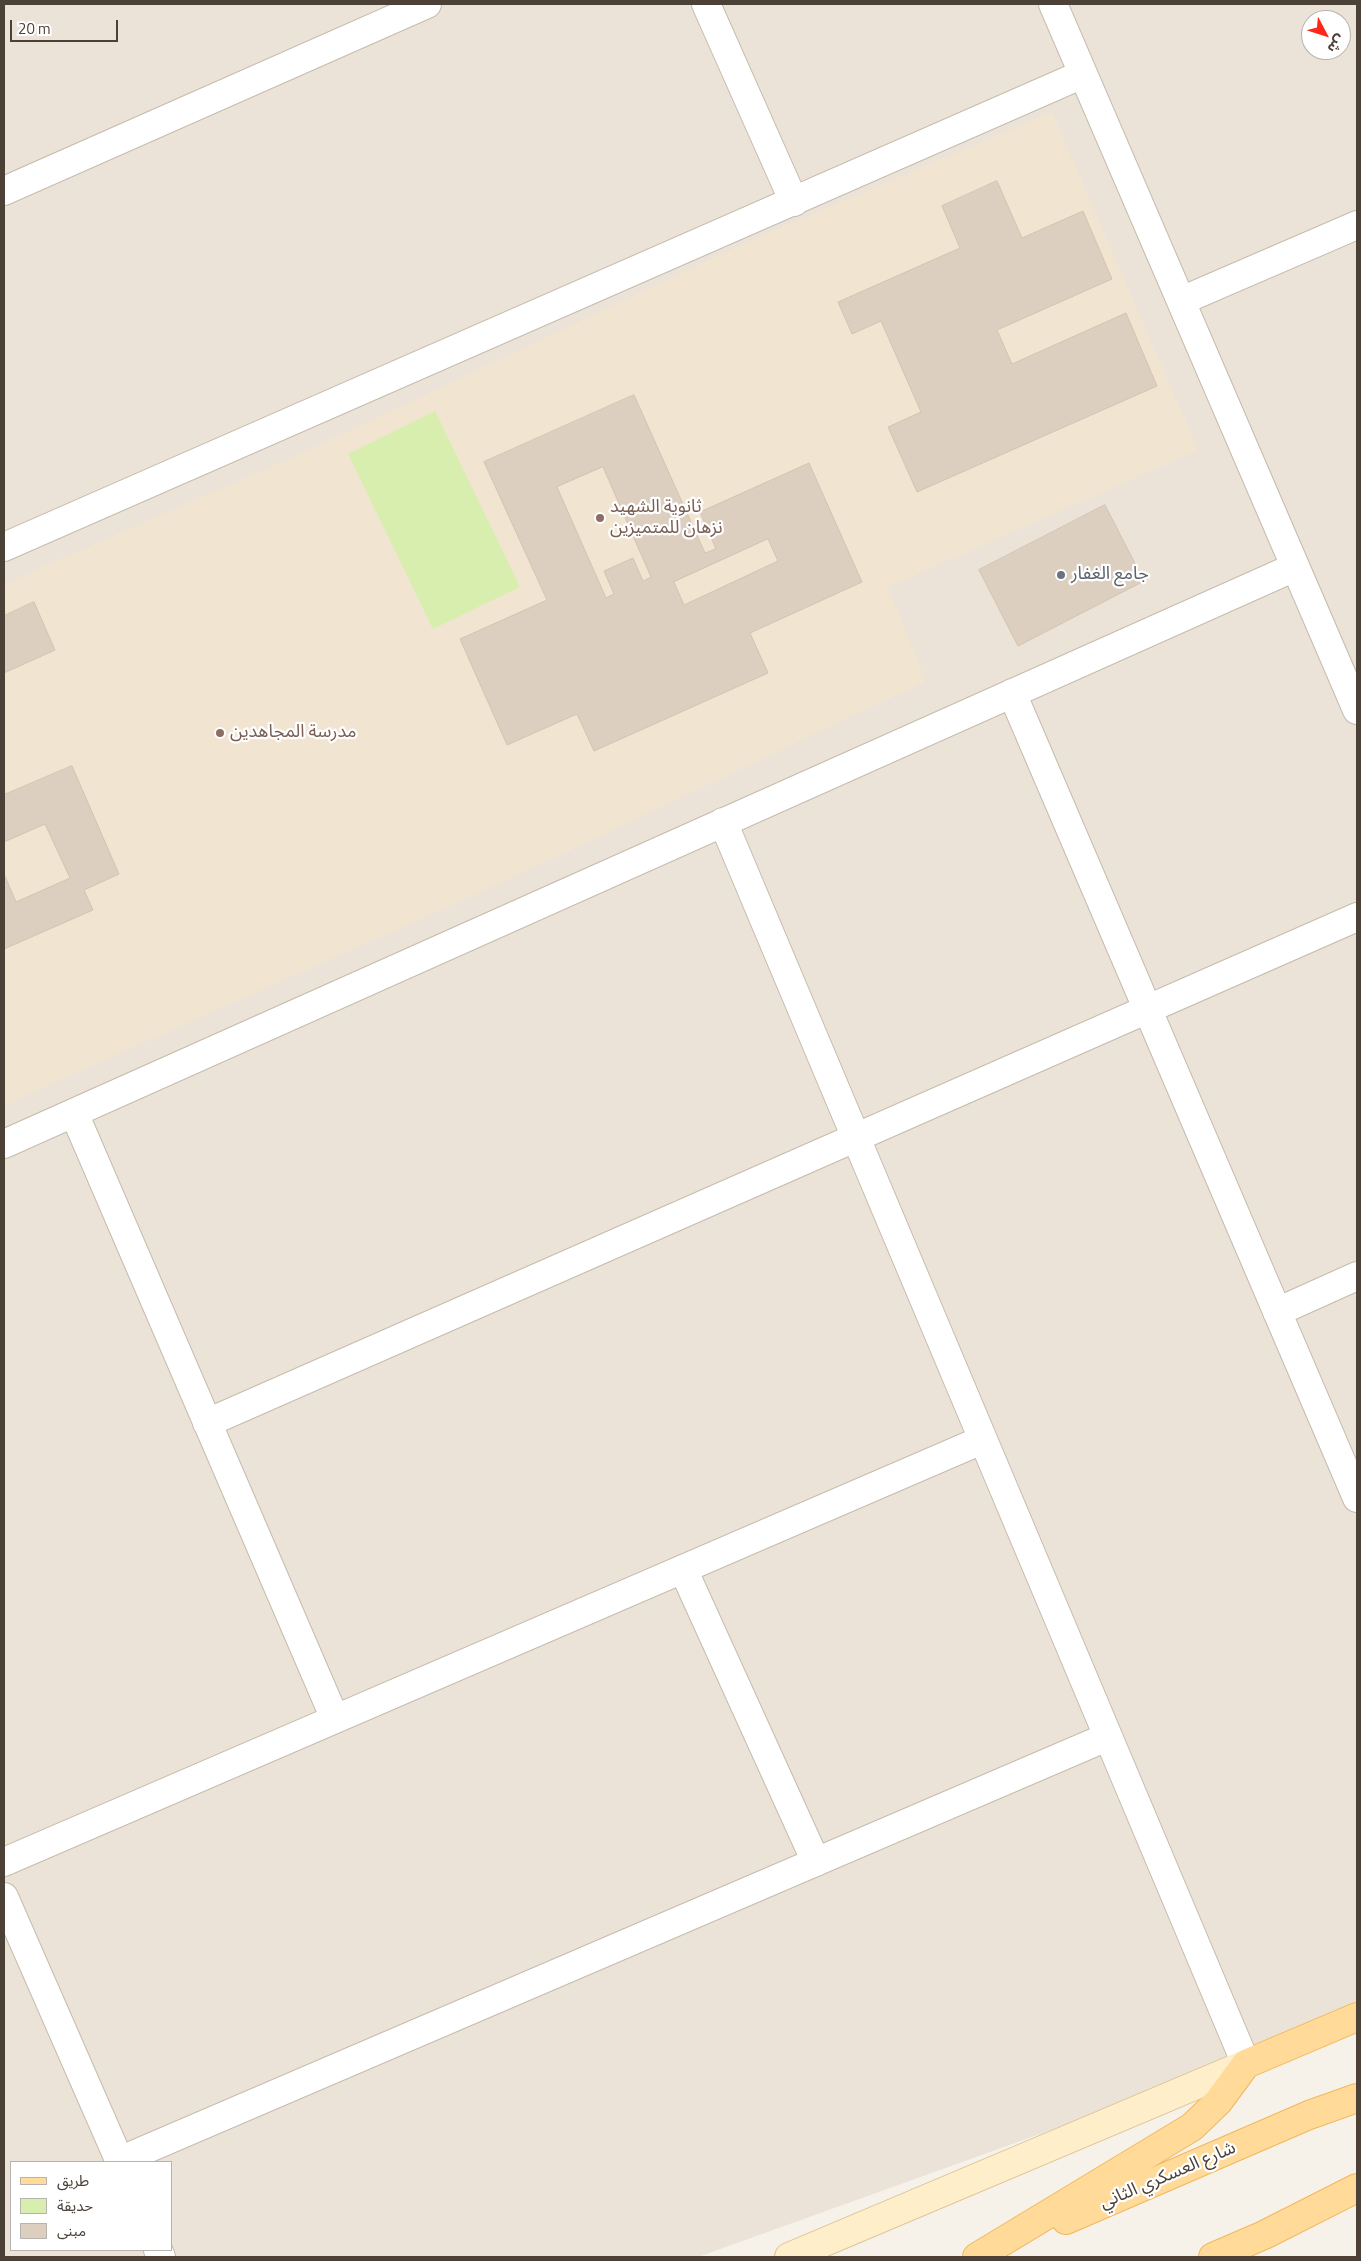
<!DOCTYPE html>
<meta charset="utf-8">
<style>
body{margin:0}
#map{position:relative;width:1361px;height:2261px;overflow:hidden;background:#f6f1e9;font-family:"Titillium Web","Noto Sans Arabic",sans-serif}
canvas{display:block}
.frame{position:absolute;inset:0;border:5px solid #4b4136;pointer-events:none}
.legend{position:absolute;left:10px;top:2161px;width:162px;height:90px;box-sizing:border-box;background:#fff;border:1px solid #b7b3af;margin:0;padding:6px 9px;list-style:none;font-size:15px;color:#4b4136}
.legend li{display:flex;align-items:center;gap:10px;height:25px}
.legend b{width:25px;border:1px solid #b7b3af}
.north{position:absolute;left:1301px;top:10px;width:50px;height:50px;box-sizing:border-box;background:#fff;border:1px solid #b7b3af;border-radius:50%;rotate:130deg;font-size:14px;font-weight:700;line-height:20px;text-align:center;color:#4b4136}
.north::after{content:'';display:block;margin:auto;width:18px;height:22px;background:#ff2717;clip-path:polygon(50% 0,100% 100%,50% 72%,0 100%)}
.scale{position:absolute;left:10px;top:20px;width:108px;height:22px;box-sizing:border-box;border:2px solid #4b4136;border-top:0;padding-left:6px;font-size:15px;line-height:18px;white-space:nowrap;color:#4b4136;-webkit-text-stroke:4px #fff;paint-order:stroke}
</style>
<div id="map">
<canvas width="1361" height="2261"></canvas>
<div class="frame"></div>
<ul class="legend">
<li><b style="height:6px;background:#ffda99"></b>طريق</li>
<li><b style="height:14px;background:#d7eeae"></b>حديقة</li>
<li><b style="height:14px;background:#dccfc0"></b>مبنى</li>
</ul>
<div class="north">ش</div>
<div class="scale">20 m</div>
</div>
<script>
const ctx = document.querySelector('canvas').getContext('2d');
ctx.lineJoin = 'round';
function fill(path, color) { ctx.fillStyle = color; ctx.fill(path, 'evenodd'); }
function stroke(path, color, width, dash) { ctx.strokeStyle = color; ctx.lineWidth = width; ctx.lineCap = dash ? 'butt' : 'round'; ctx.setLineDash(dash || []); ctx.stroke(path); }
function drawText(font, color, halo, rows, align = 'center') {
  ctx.font = font + ' "Titillium Web","Noto Sans Arabic",sans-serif'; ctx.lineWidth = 4.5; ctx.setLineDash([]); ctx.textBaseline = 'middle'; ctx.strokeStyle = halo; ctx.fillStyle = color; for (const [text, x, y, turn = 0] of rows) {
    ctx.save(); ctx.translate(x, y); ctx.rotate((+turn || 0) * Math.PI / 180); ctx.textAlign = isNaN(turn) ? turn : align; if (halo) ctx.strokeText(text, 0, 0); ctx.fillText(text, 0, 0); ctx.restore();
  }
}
const residential = new Path2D(`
 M4,4H1357V2020L698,2257H4ZM1311,20H1341V50H1311ZM11,2162H171V2250H11Z`);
const education = new Path2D(`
 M1052,112L1198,450L888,587L926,681L503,882L4,1105V584L311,449L745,243Z`);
const green = new Path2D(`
 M435,411L520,587L433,629L348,454Z`);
const building = new Path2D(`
 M997,181L1022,238L1083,211L1112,279L997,330L1012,364L1126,313L1157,386L917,492L888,427L921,412L881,321L852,334L838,302L960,248L942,206Z
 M634,395L705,553L716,549L700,512L809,463L862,582L750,633L768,673L594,751L577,714L507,745L460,639L547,600L484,462ZM603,467L651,577L643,581L633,558L604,571L614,594L606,598L557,487ZM768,539L778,561L684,605L674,582Z
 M1105,505L1144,581L1018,646L979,570Z
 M34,602L55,650L4,673V616Z
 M72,766L119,874L84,890L93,910L4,949V874L16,902L70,878L45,824L4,842V795Z`);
const street = new Path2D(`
 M706,4L794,202
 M1053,4L1357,710
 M4,191L427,4
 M1181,301L1357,225
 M4,547L1083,74
 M1012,693L1357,1498
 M723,822L1246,2064
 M74,1113L335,1719
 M4,1144L1295,567
 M1277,1312L1357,1276
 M207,1423L1357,917
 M683,1569L816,1862
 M4,1862L982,1440
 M4,1897L120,2162
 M119,2161L1107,1737
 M158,2250L161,2257`);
const secondary = new Path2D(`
 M789,2257L1246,2064`);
const primary = new Path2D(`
 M1066,2220L1309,2115L1357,2098
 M977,2257L1192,2127L1218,2102L1246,2064L1357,2017
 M1213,2257L1264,2235L1357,2188`);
const markers = [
 [600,518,5,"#8d6e63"],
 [1061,575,5,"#6b7280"],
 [220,733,5,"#8d6e63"]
];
const educationNames = [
 ["ثانوية الشهيد",610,508],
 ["نزهان للمتميزين",610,529],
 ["مدرسة المجاهدين",230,733]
];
const worshipNames = [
 ["جامع الغفار",1071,575]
];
const streetNames = [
 ["شارع العسكري الثاني",1168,2176,-23]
];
fill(residential, '#ebe3d7');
fill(education, '#f1e5d2');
fill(green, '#d7eeae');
fill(building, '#dccfc0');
stroke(building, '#d5c3af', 1);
stroke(street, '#c6bbad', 30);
stroke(secondary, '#dbc394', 30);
stroke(primary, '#f1b85c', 30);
stroke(street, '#fff', 28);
stroke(secondary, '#ffeeca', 28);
stroke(primary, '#ffda99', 28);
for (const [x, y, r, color] of markers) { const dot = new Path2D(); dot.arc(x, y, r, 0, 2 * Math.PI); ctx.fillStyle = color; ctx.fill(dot); stroke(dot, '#fff', 2); }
drawText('18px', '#785e54', '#fff', educationNames, 'left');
drawText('18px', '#5b616d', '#fff', worshipNames, 'left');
drawText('18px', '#4b4136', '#fff', streetNames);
</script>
